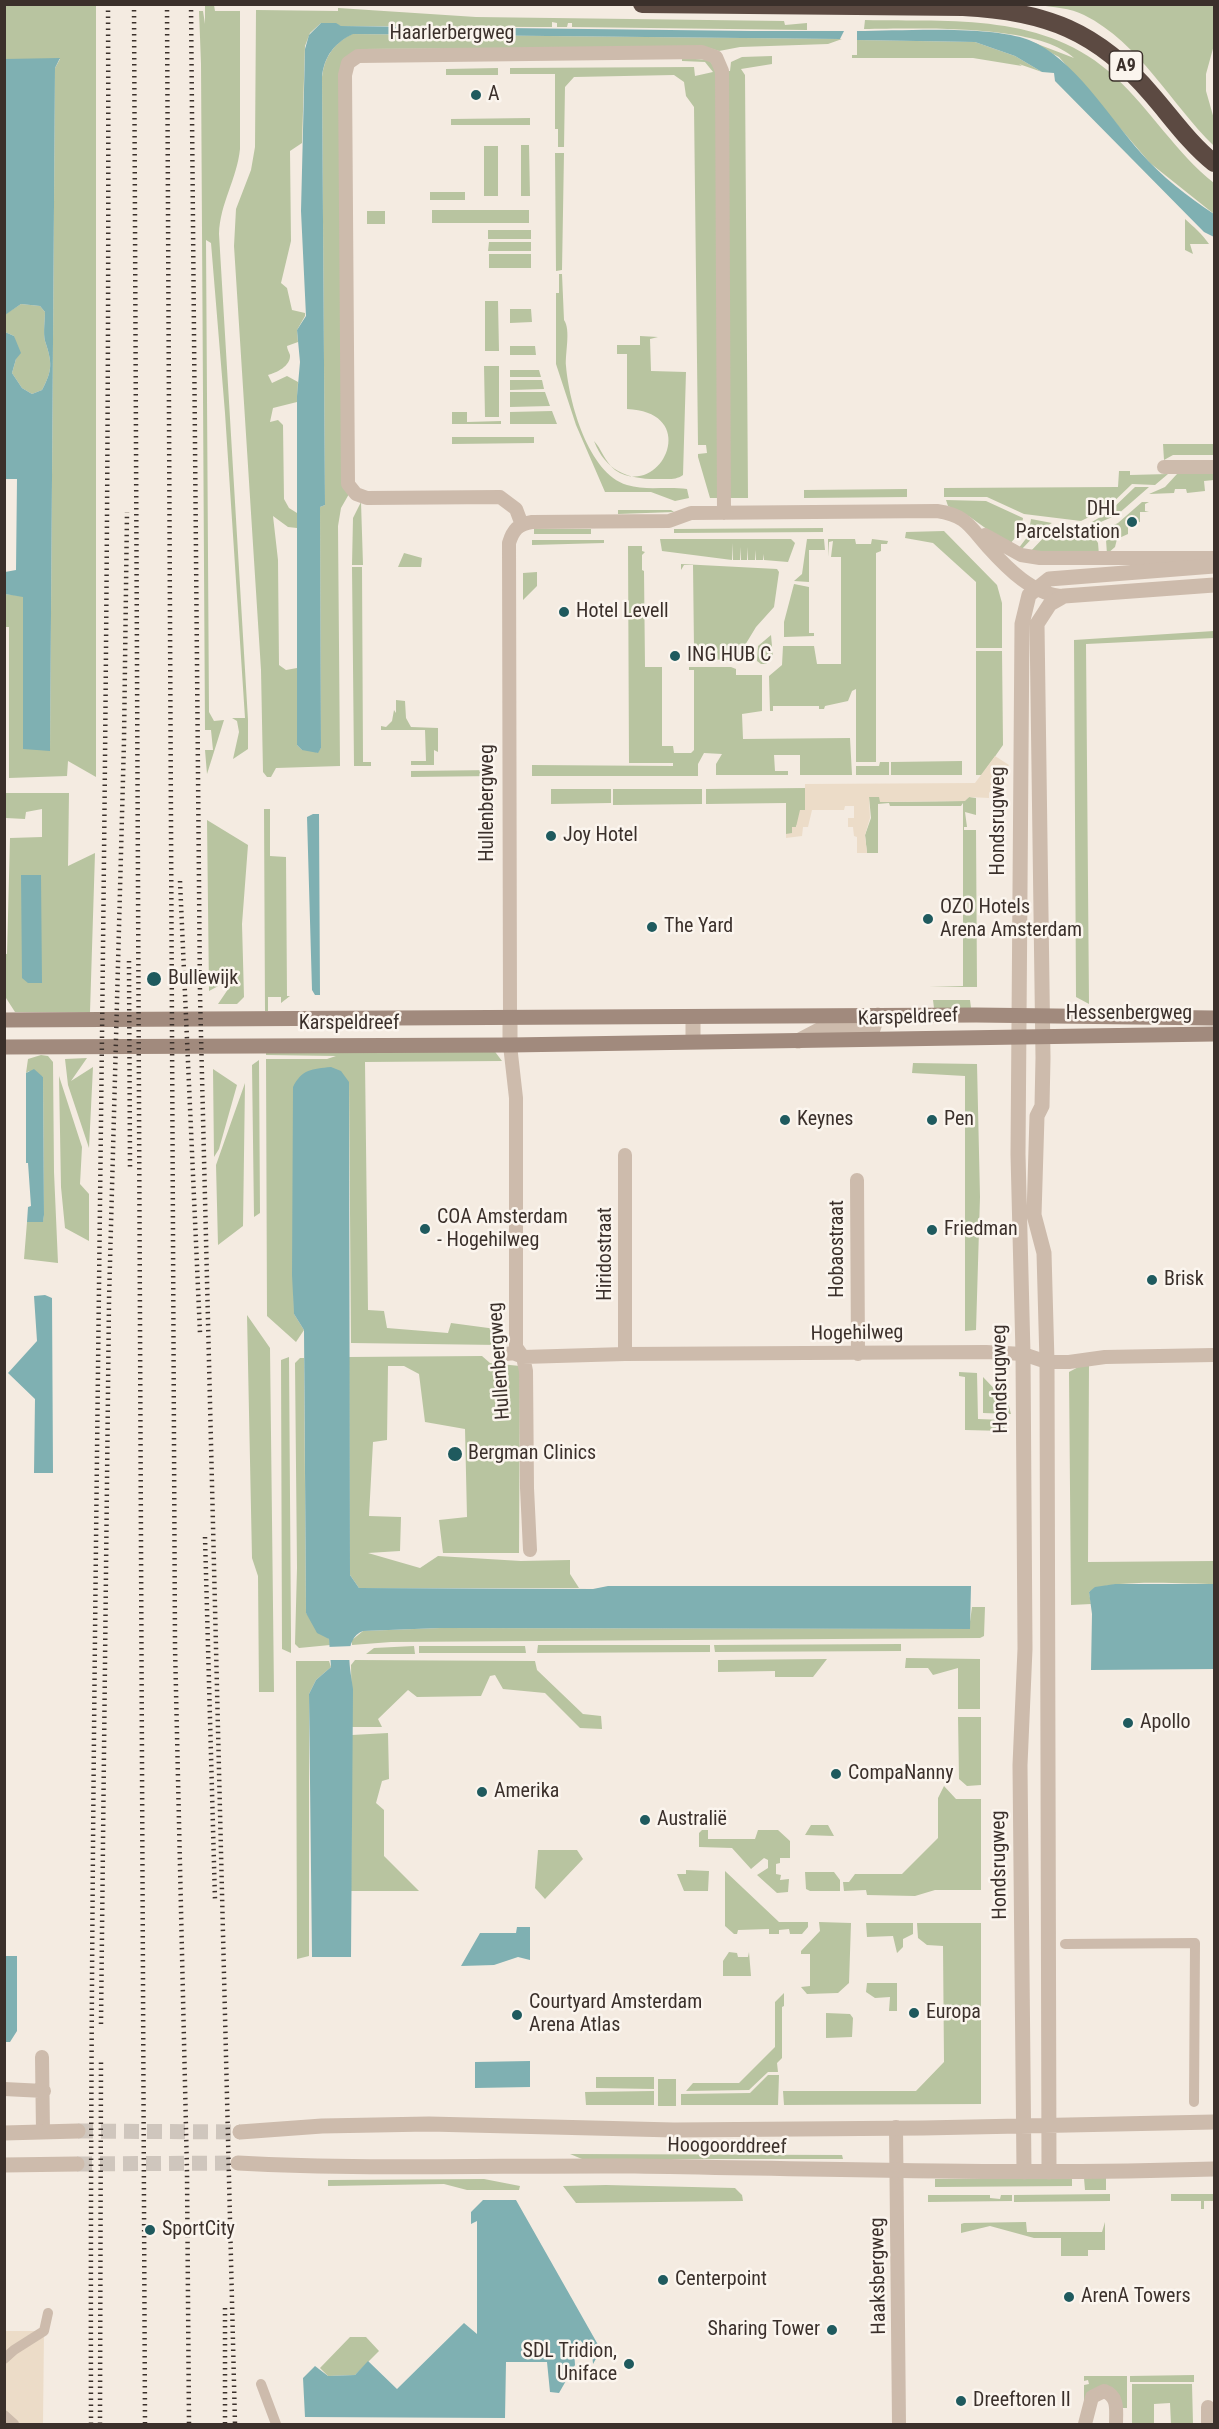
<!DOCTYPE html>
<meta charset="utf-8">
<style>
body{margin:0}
#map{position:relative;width:1219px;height:2429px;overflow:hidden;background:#f4ebe1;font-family:"Roboto Condensed",sans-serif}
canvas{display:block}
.frame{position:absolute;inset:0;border:6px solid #3b302b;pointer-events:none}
</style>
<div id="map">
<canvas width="1219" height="2429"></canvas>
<div class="frame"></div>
</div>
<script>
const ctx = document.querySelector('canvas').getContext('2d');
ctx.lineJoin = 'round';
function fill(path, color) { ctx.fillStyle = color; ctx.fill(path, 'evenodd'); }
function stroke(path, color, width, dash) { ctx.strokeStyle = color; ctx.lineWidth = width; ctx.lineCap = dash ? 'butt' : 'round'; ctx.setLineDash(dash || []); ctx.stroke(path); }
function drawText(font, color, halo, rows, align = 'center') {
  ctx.font = font + ' "Roboto Condensed",sans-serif'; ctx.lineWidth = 5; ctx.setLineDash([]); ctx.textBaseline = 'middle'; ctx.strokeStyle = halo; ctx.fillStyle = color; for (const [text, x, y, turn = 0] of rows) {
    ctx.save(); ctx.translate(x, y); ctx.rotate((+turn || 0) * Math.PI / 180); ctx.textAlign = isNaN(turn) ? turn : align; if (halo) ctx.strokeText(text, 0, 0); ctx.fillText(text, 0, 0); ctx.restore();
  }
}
const green = new Path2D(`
 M4,5H96V777L68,761L67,776L9,778V627H5V594L23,596V748L50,750L55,68L60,59H5Z
 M205,5H214L215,11H240V149C237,179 220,203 219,234L248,720V749L233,759L239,732L237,721L232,718H245L225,413L211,243L206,240L209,712L214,721L224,720L207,774L205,750H213L211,730H205L201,64L199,11H203L205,24Z
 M1038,5H1214V45L1206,74V91L1214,119V146C1170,103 1140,43 1084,15C1071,8 1052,7 1038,5Z
 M338,8L476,17L784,21L785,25L807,23V30L572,27V23H568L567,27H557V23L552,22V27H539L341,26L321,23L310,33L305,46L302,143L290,151L291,241L281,283L287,288L292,310L305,313V316L297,330L298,342L287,346C287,349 289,352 290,355C291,366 276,373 268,375L272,383L287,376L298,382L297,402L273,408L270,422L278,420L283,425L284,499L289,508L297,513V528L288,527L273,516L278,560L279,665L286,670L297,668V745L302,750H315L317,753L321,748L320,507L325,505L322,77C324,57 334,43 352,34L842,39L828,44L740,47L719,51L706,47L365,49L348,56L349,494L341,508L338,526L340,766L276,768L271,777H267L263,772L261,670L234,246L236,209L251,170L255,147L256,10L338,11Z
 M865,20C952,22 1046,12 1115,77C1151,110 1176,153 1214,183V214L1150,163L1059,57L1027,40L1074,58C1036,23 915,29 864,29Z
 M857,40L975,42L1015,56L1042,72L1019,64L1022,66L973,58H852V55H857Z
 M772,56V64L741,69L745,75L748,498H729L727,71H730L731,62L742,57Z
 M682,58L709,60L716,69L718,498H710L698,457V454L707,453L706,445H698L694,107L686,96L684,82L674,75L574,77L565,87L564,147H558V129H555V74H510V68L694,67L695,76L713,72L705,62L682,61Z
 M498,68V75H446V69Z
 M530,118V125H451V119Z
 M521,145H529L530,196H521Z
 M484,146H498V196H484Z
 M555,153H564L562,270L556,271Z
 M430,192H465V200H430Z
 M432,210H529V223H432Z
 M367,211H385V224H367Z
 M1185,219C1194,227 1202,234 1209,244H1190L1193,254L1185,250Z
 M488,230H531V239H488Z
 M489,242H531V251H488Z
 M489,254H531V268H489Z
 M559,274H562L564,320C571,330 565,353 566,366C569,402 588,473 627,485C646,491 667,486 687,489L689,498L675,501L651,492H605L576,425L556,364V293H559Z
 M485,301H498L499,351H485Z
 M21,304L40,306L45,312C45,321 43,333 45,341C52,362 53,370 42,390L32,394L22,388L12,373L16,359L14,336L5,332L4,315Z
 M510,309H531L532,322L510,323Z
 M640,336L658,337L650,339L651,371L686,372L683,475C676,480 669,479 661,479C629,480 606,472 594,441C601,448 605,462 615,470C660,501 703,412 627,409V354H617V345H640Z
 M510,346H535L536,355H510Z
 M484,366H499V417H485Z
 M510,370H539L541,377H510Z
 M510,380H542L544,389L510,390Z
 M510,392H545L550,406L510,407Z
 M552,411L557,424H510V412Z
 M452,412H467V422L501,421V424H452Z
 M452,437H534V443L452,444Z
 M1163,444H1214V455H1173L1164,460Z
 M1119,471H1130V475L1168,474L1155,485L1132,484L1107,508L1081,521L1024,514L987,497H944V488L1118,487Z
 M1214,473V480L1204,481L1205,491L1187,493L1186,489H1175L1174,493L1149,494L1165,487L1177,474Z
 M1135,487H1149L1117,515L1096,524L1092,522L1110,511Z
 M907,489V497L804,498V490Z
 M946,500L986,501L1023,518L1021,531L1009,545L970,517L948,506Z
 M361,502L363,565H352L353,518Z
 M1142,502H1149L1145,504V511L1149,512H1140V522L1128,523V534L1117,539L1115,547L1107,554L1106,540L1101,531L1118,523Z
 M618,510H671L674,512L618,514Z
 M1031,519L1052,523L1041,529L1021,550L1018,549L1028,536Z
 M823,528V532L674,533V529Z
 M534,529H591V534H534Z
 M944,531L997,585L1002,603V648H976V582L933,543L905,538L906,532Z
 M1049,532H1091L1098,543L1099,555L1029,553Z
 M660,539H791L795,543L788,562L764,560L763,554V560H756V550L755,560H748V547L747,560H741L740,547V560H733L732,543V560L662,551Z
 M807,539H824L825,550H809V582L794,581L802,574Z
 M828,539H855L856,544H871L872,539L888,541L887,544H881V551L876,553V762H856V689L852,691L848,701L825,706L824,709H819V706H773V711H770L769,676L782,665L783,646H814L817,664H841V557H831L833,541L829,542L828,557Z
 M532,540H604V543L532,545Z
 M628,546H642V551L645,552L642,555V570L644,571L645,667H662V746H673L674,753H691L694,750V670H689V667H731L736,669V675H762V711L742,714L743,739L850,738L852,775H800V755H774L775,771H788V775H716V764L722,754L704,753L698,764V776H532V765L673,766V763H629Z
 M404,553L422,558L421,567H398Z
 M681,564L777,569L779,572L774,607L756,627L736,660L689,659V649L694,648L693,565H684L681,570Z
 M352,567H362L363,762H371V766H354Z
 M537,572V586L523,600V573Z
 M794,584L809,587V633H814V636L784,637V622Z
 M1214,631V638L1086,644L1089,1004L1076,997L1074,640Z
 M771,635L773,657L766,664H761L757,661L758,646Z
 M976,651H1002L1003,745L982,775H976Z
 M396,700L405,701L406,718L411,727L438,728V752L434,750V765H411V761H426L425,730H381V726L386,727L392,721L394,710L396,713Z
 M962,761V775H891V762Z
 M880,762H889V775H856V766H879Z
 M494,770V776L411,777V771Z
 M805,788V810L792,834H786V803L706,804V789Z
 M551,789H611V803L551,804Z
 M613,789H702V804L613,805Z
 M4,793H69L68,866L95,853L90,1012H15L6,998L4,954H7L10,838L42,837V809L26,812L25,819L6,818Z
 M869,797H880V802L964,801L969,797L976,798V815L965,812L967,827H964V830H976L977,987H929L963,986V803L961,806H890L889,803L878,804V853H867L865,835L871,818Z
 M264,809H270V856L286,857L287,996H290L281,1003V997H268V1011H265Z
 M207,820L248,845L242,924L244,997L237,1004H218L237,976L209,991Z
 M933,1000H970L971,1008H934Z
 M493,1049L502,1061L365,1062L368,1310L384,1311L387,1328L448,1333L451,1323L496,1329L499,1345L351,1343L349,1082L293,1236L294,1314L304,1330L296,1342L267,1316L266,1059H327L336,1056L266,1055V1050Z
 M41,1055L48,1056L53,1062L54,1172L58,1263L24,1259L27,1222L43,1221L44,1215L43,1077L29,1071L26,1073L28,1059Z
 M87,1058L71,1081L93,1067L89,1148L68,1085L65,1059Z
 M259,1060L260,1213L254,1217L252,1065Z
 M913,1063L977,1064L980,1197L976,1330L965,1331V1076L912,1073Z
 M213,1069L237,1085L219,1149L214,1157Z
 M59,1076L82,1147L80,1184L89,1194V1241L65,1228L61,1187Z
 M245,1083L243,1226L218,1245L216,1165Z
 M247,1315L270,1348L274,1692H259L258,1576L252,1558Z
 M482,1356L490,1363L520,1366L519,1553H443L439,1520L467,1517L465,1429L425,1422L419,1374L404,1366H388L387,1440L373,1442L369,1516L401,1517L400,1551L368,1553L420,1568L438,1556L521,1561L570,1560V1574L579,1588H359L350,1575L349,1357Z
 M289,1357L291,1635V1653L282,1649L281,1360Z
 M300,1358H304L306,1613L329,1639L330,1645L299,1648L295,1644L297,1568L295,1363Z
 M1084,1364H1089L1088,1562L1214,1561V1584C1188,1584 1107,1578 1089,1592L1091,1604L1071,1605L1069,1372Z
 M959,1372L977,1373L978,1419L1004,1420L1005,1431L965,1430V1377L959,1376Z
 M983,1377L1008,1403L1011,1414L983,1413Z
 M972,1607H985L984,1636L980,1638L391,1642L352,1645V1640L363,1631L440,1628L969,1629Z
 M901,1644V1651L715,1652L714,1645Z
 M538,1645H710V1652L537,1653Z
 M414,1646L415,1654H366L374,1648Z
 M419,1646H525L526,1653H419Z
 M906,1658L980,1659V1709H958V1668L933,1675L928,1668H905Z
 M827,1659L813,1677H775V1671L718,1672V1660Z
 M355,1660L535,1661L537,1670L583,1714L601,1716L602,1729L580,1728L545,1693L503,1689L495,1675L490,1676L481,1696L417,1697L408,1690L378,1719L382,1727H352L351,1665Z
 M296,1661H329L331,1667L316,1680L309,1694V1956L297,1959Z
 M958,1717H981V1785L967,1786L959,1779Z
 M388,1733L389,1779L382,1781L376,1803L384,1810V1856L419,1891H351L352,1735Z
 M944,1786L956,1799H981V1890H935L915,1896L867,1895L866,1890L844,1891L843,1882H849L855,1874H902L938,1838V1798Z
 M811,1825H828L834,1836L805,1835Z
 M702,1830H708V1839H755L758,1830H778L790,1841V1858H780V1863L776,1864V1874L781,1875L780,1880L789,1879L788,1892L777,1893L757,1875L768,1868V1860L764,1858L751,1869L732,1848L699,1847V1833Z
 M538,1850H577L583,1859L545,1899L535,1888Z
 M686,1870L709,1871L708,1891H684L677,1874H686Z
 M725,1871L779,1922H808V1927L802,1934H790L789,1929L779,1930V1934H769V1929L738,1930L737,1934H734L725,1926Z
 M805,1872H834L840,1880V1891H810L806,1889Z
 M819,1922L851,1923L849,1983L838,1993L807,1994L801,1987L810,1986V1954H801V1951L820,1931Z
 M866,1923H913V1934L903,1939V1947L897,1953L893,1936L867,1937Z
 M917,1923H981V2104L784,2105L783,2091H916L944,2062L943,1946L927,1945L918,1938Z
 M729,1952L737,1953L738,1957H748L749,1952L751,1976H723V1961Z
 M867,1983H897V2011H889L890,1997L875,1998L866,1992Z
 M784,1993V2006L782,2007V2058L777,2063L778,2072H768L749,2090L686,2091L693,2083H739L775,2047V2002Z
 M826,2013L850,2014L853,2018L852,2037L826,2038Z
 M768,2075H779L778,2105H681V2094L750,2093Z
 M596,2077H654V2089L596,2088Z
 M658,2079H676V2106H658Z
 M654,2091V2105H586L585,2092Z
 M570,2154L842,2155L843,2159H582Z
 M1072,2178V2186L935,2187V2179Z
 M1084,2178H1106V2190H1085Z
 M484,2179L520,2186L519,2190H467L444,2184L328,2186V2180Z
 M606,2185L735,2188L742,2195L743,2201L576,2203L563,2186Z
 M1110,2194V2201L1014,2202V2195Z
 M1171,2194H1214V2201H1204V2209H1201V2201H1171Z
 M928,2195H990V2198L1000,2199L1001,2195H1012V2201L928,2202Z
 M1026,2222L1027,2232H1102L1105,2222V2250H1088V2256H1061V2238H1034L990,2226L961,2233V2224L964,2223Z
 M350,2337H366L379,2351L355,2375L328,2376L320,2368Z
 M1194,2375V2382H1130V2376Z
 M1084,2376H1127V2408H1119L1112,2391L1084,2408V2385L1089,2384L1088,2380L1084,2381Z
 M1132,2384H1192L1193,2424H1171L1170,2403L1154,2404V2424H1132Z`);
const plaza = new Path2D(`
 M995,756L1009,765L989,793V798L969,797L965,801L880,802L879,797H869L870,818L865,835L867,853H857V837L854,836L853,827H848V818H854V806H845L844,810H812L808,827H803L802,836L786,838V834L792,833V827H796L800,810H805V784L975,783Z
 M5,2331H44L43,2424H5Z`);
const water = new Path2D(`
 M321,23H336L341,26L752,31H814L837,26L844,31L840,39L353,34C334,43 324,57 322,77L325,505L320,507L321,748L318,753L302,750L297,745V396L300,362L297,330L306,316L301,211L305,49L309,35Z
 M857,31C902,31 989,25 1029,40C1074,58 1109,117 1141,153C1161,176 1188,197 1214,214V237L1204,232L1055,81L1054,73L1042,72L1015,56L975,42L857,40Z
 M60,58L55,68L50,751L23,749V597L5,594V572L16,570L17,479H5V332L14,336L21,353L16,359L12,373L22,388L32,394L42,390C53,370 52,362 45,341C43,333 45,320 45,312L40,306L21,304L5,315L4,59Z
 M313,814H319L320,995H315L312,990L307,817Z
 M21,875H41L42,983H28L22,978Z
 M331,1067L341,1071L349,1082L350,1575L359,1588L593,1589L608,1586H971L970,1629L440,1628L363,1631C342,1639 351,1671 353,1689L351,1957H312L309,1694L316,1680L331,1667L329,1639L317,1633L306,1613L304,1330L294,1314L292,1275L293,1087C302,1069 312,1069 331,1067Z
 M34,1069L43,1077L44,1215L43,1222H27L28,1207L31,1206L28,1163H26V1073Z
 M45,1295L52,1298L53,1473H34L35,1399L8,1373L37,1341L34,1296Z
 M1115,1584H1214V1669L1091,1670L1092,1614L1089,1592L1095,1587Z
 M517,1927H530V1960L518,1957L494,1965L461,1966L480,1933H516Z
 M5,1956H17V2031L10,2042H5Z
 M530,2061V2087L475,2088V2062Z
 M483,2200H516L601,2350L593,2364L592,2353L580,2340L574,2349L575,2365L559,2393L550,2392L547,2362H506L505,2418L305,2417L303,2378L315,2366L328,2376L355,2375L368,2361L397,2389L464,2323L477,2334V2221L471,2224V2212Z`);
const pier = new Path2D(`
 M817,4H840V25L847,31H808V28L817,24Z
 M353,1646V1660H327V1647Z`);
const tertiaryTunnel = new Path2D(`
 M78,2131L240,2132
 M77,2164L238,2163`);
const pedestrian = new Path2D(`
 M1065,1944L1195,1943L1194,2102
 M4,2359L14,2350L44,2331L48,2313
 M261,2384L276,2424
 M4,2415L14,2424`);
const minor = new Path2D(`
 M1164,467H1214
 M522,525L516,509L500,497L367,498L356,494L348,484L345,75L348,63L358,56L702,52L716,57L722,71L724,513
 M985,535L1021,555L1040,558H1214
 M510,1017L509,543C513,530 518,524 532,522L669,521L691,513L937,511C966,515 970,527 988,547C1007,568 1034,596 1064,596
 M510,1045L516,1098V1347L523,1357L526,1371L527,1488L530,1550
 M625,1155V1354
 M857,1180L858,1354
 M500,1355L513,1353L523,1357L625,1354L986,1352L1023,1354L1047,1362H1069L1105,1357L1214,1355
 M42,2057L43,2132
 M4,2089L44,2091
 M896,2127L899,2424
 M1208,2407V2424
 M1085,2424L1092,2397L1104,2391C1119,2396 1116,2411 1116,2424`);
const tertiary = new Path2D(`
 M693,1017V1041
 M798,1041L821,1029H873L878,1015
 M510,1045V1017
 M240,2132L322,2126L429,2124L674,2130L923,2128L1214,2122
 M4,2133L78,2131
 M238,2163C371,2170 503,2165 635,2166C829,2169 1021,2175 1214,2169
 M4,2165L77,2164
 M1024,2172L1020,1765L1025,1649L1023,1354L1018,1154L1022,624L1029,595L1049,579L1214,566
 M1049,2172L1047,1362L1044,1253L1034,1215L1037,1116L1042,1106L1043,1058L1037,624L1050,604L1064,596L1214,585`);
const secondary = new Path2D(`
 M4,1020L976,1015L1214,1018
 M4,1047L510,1045L1214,1034`);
const motorway = new Path2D(`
 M642,4L963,7C1045,11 1098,31 1152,95C1172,118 1190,144 1214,163`);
const rail = new Path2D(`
 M134,4L145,2424
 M167,4L175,1647L187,2172L189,2424
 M191,4L200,994L235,2424
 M180,881L200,1333
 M129,961L130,1168
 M205,1537L215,1900
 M101,2024L109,1300L124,741L127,512
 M225,2308V2424
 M91,2424C89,1618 111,811 108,4
 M100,2424L101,2060`);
const markers = [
 [476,95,6,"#1f5a5e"],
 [1132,522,6,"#1f5a5e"],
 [564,612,6,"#1f5a5e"],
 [675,656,6,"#1f5a5e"],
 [551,836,6,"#1f5a5e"],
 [928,919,6,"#1f5a5e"],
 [652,927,6,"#1f5a5e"],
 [154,979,8,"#1f5a5e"],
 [785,1120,6,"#1f5a5e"],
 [932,1120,6,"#1f5a5e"],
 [425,1229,6,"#1f5a5e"],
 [932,1230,6,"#1f5a5e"],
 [1152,1280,6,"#1f5a5e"],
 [455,1454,8,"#1f5a5e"],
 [1128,1723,6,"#1f5a5e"],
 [836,1774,6,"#1f5a5e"],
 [482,1792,6,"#1f5a5e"],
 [645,1820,6,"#1f5a5e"],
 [914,2013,6,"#1f5a5e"],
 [517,2015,6,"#1f5a5e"],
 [150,2230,6,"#1f5a5e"],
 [663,2280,6,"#1f5a5e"],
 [1069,2297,6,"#1f5a5e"],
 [832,2330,6,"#1f5a5e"],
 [629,2364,6,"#1f5a5e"],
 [961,2401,6,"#1f5a5e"]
];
const shields = [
 [1126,66,33]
];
const shieldNames = [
 ["A9",1126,66]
];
const streetNames = [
 ["Haarlerbergweg",452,34],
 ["Hullenbergweg",488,803,-90],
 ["Hondsrugweg",999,821,-90],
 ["Hessenbergweg",1129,1014],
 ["Karspeldreef",908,1018,-2],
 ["Karspeldreef",349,1024],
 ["Hobaostraat",838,1249,-90],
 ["Hiridostraat",606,1254,-90],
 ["Hogehilweg",857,1334,-1],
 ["Hullenbergweg",500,1361,-94],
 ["Hondsrugweg",1001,1379,-91],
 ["Hondsrugweg",1000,1865,-91],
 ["Hoogoorddreef",727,2147,1],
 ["Haaksbergweg",879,2276,-91]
];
const poiNames = [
 ["A",488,95],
 ["DHL",1120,510,"right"],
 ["Parcelstation",1120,533,"right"],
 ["Hotel Levell",576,612],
 ["ING HUB C",687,656],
 ["Joy Hotel",563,836],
 ["OZO Hotels",940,908],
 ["Arena Amsterdam",940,931],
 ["The Yard",664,927],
 ["Bullewijk",168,979],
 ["Keynes",797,1120],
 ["Pen",944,1120],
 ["COA Amsterdam",437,1218],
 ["- Hogehilweg",437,1241],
 ["Friedman",944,1230],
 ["Brisk",1164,1280],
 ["Bergman Clinics",468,1454],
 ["Apollo",1140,1723],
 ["CompaNanny",848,1774],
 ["Amerika",494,1792],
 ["Australië",657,1820],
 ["Courtyard Amsterdam",529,2003],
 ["Arena Atlas",529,2026],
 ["Europa",926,2013],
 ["SportCity",162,2230],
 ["Centerpoint",675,2280],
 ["ArenA Towers",1081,2297],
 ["Sharing Tower",820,2330,"right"],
 ["SDL Tridion,",617,2352,"right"],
 ["Uniface",617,2375,"right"],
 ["Dreeftoren II",973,2401]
];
fill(green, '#b8c4a0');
fill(plaza, '#ecdcc8');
fill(water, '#7fb0b2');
fill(pier, '#f4ebe1');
stroke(tertiaryTunnel, '#cfc6bd', 15, [15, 8]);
stroke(pedestrian, '#cdbbac', 10);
stroke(minor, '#cdbbac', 14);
stroke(tertiary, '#cdbbac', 15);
stroke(secondary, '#a18a7d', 15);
stroke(motorway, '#5c4a42', 18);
stroke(rail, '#3b302b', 4.5, [1.5, 4.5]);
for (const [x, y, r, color] of markers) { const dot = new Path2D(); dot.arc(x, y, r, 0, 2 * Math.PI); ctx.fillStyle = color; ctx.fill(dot); stroke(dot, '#fbf5ee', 2); }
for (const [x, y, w] of shields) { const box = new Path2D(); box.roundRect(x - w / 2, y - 15, w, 30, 4.5); ctx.fillStyle = '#fbf5ee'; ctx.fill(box); stroke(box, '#3b302b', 1.5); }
drawText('bold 18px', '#3b302b', null, shieldNames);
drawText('20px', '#3b302b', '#fbf5ee', streetNames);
drawText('20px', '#3b302b', '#fbf5ee', poiNames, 'left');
</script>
